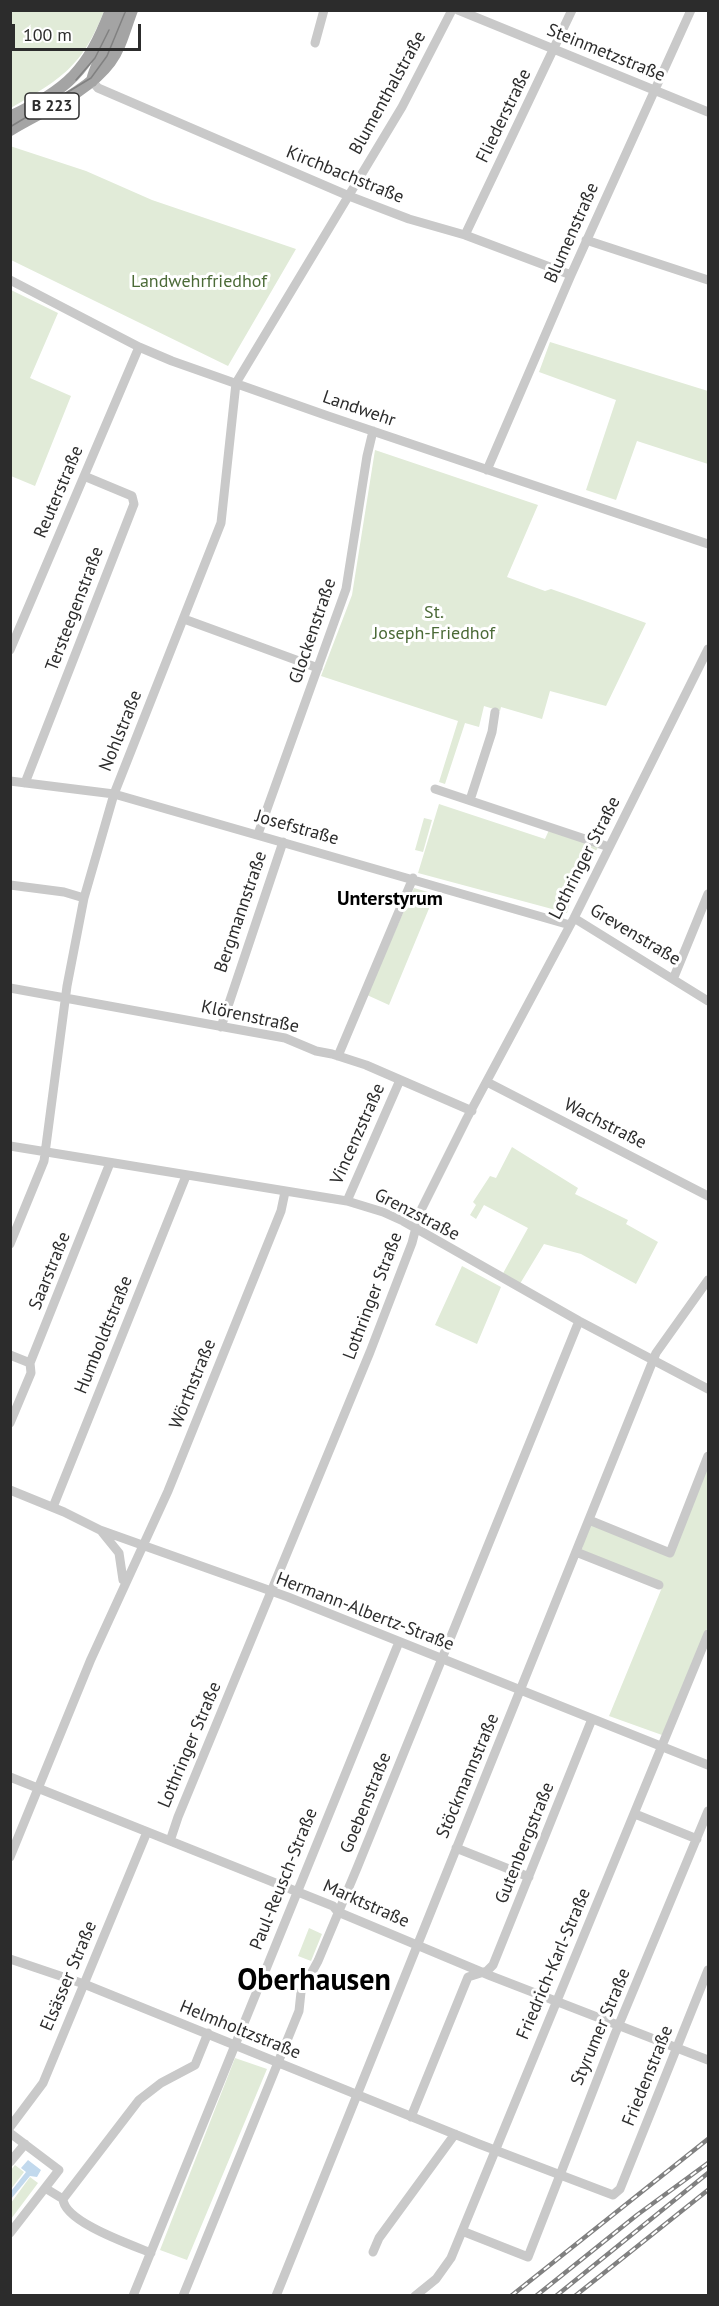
<!DOCTYPE html>
<meta charset="utf-8">
<style>
body{margin:0}
#map{position:relative;width:719px;height:2306px;overflow:hidden;background:#fff;font-family:"PT Sans",sans-serif}
canvas{display:block}
.frame{position:absolute;inset:0;border:12px solid #2c2c2c;pointer-events:none}
.scale{position:absolute;left:12px;top:24px;width:129px;height:27px;box-sizing:border-box;border:3px solid #2c2c2c;border-top:0;padding-left:8px;font-size:18px;line-height:21px;white-space:nowrap;color:#2c2c2c;-webkit-text-stroke:4px #fff;paint-order:stroke}
</style>
<div id="map">
<canvas width="719" height="2306"></canvas>
<div class="frame"></div>
<div class="scale">100 m</div>
</div>
<script>
const ctx = document.querySelector('canvas').getContext('2d');
ctx.lineJoin = 'round';
function fill(path, color) { ctx.fillStyle = color; ctx.fill(path, 'evenodd'); }
function stroke(path, color, width, dash) { ctx.strokeStyle = color; ctx.lineWidth = width; ctx.lineCap = dash ? 'butt' : 'round'; ctx.setLineDash(dash || []); ctx.stroke(path); }
function drawText(font, color, halo, rows, align = 'center') {
  ctx.font = font + ' "PT Sans",sans-serif'; ctx.lineWidth = 6; ctx.setLineDash([]); ctx.textBaseline = 'middle'; ctx.strokeStyle = halo; ctx.fillStyle = color; for (const [text, x, y, turn = 0] of rows) {
    ctx.save(); ctx.translate(x, y); ctx.rotate((+turn || 0) * Math.PI / 180); ctx.textAlign = isNaN(turn) ? turn : align; if (halo) ctx.strokeText(text, 0, 0); ctx.fillText(text, 0, 0); ctx.restore();
  }
}
const green = new Path2D(`
 M11,11H104C82,67 61,79 11,108Z
 M10,146L86,171L152,200L296,249L228,366L11,260Z
 M11,290L58,313L30,378L71,396L35,486L11,476Z
 M550,342L708,391V464L637,441L616,500L586,490L616,400L539,372Z
 M375,450L538,505L507,577L545,591L551,589L577,598L646,623L606,706L550,691L542,719L501,707L500,711L484,706L479,727L465,723L445,784L439,782L458,721L321,676L352,595Z
 M439,804L545,839L549,830L599,846L577,880L567,913L418,873Z
 M424,818L432,820L423,852L415,850Z
 M414,888L435,894L389,1005L367,995Z
 M512,1147L578,1188L575,1194L628,1220L626,1224L658,1242L636,1284L581,1254L544,1244L518,1287L501,1277L528,1228L484,1205L476,1219L470,1215L476,1205L473,1202L490,1176L496,1178Z
 M462,1266L501,1287L477,1344L435,1325Z
 M708,1456V1626L662,1735L609,1716L663,1585L581,1553L589,1520L670,1553Z
 M309,1928L322,1934L311,1961L298,1956Z
 M235,2058L267,2069L187,2260L160,2250Z
 M15,2165L24,2172L11,2189V2170Z
 M30,2177L38,2183L11,2219V2203Z`);
const water = new Path2D(`
 M28,2160L41,2170L37,2177L30,2176L11,2199L12,2190L26,2172L21,2168Z`);
const minor = new Path2D(`
 M458,10L708,112
 M315,43L324,10
 M92,81L98,88L349,196L409,219L465,235L571,275
 M465,235L572,10
 M586,240L708,280
 M10,280L139,347L172,361L328,416L708,544
 M487,470L571,275L691,10
 M184,619L318,668
 M10,650L139,347
 M10,781L114,794L570,925
 M25,783L134,504L132,496L84,476
 M435,789L609,847
 M470,800L492,732L495,712
 M258,834L346,589L367,456L373,431
 M10,885L64,892L84,898
 M574,918L708,1001
 M674,977L708,894
 M10,988L285,1038L316,1051L332,1054L366,1065L472,1111
 M221,1027L283,842
 M338,1056L413,878
 M487,1082L708,1196
 M10,1146L347,1201L383,1212L403,1221L579,1321L708,1389
 M347,1201L400,1080
 M10,1244L44,1161L67,986L84,898L114,794L221,523L236,383L402,107L452,10
 M10,1355L30,1363
 M10,1423L31,1373L30,1363L110,1163
 M10,1490L64,1512L100,1530L288,1597L708,1765
 M53,1507L186,1176
 M589,1520L670,1553L708,1456
 M102,1532L119,1553L123,1580
 M576,1552L659,1585
 M10,1777L333,1906L338,1912L491,1976L708,2060
 M635,1814L697,1839
 M170,1841L178,1817L370,1352L412,1243L420,1212L467,1118L574,918L708,649
 M456,1848L529,1877
 M10,1857L91,1659L168,1491L281,1211L285,1192
 M10,1959L84,1984L479,2144L613,2195L620,2189L708,1970
 M411,2117L468,1977L487,1971L493,1965L592,1719
 M10,2127L43,2083L147,1832
 M10,2133L59,2170L45,2188
 M10,2162L25,2144
 M462,2231L528,2257L615,2034L708,1811
 M10,2233L45,2188L63,2199
 M373,2252L379,2238L455,2134
 M151,2253C132,2245 64,2222 63,2199L139,2100L161,2083L195,2065L208,2033
 M133,2296L399,1642
 M183,2296L299,2011L301,1992L318,1961L357,1868L579,1321
 M276,2296L656,1353L708,1280
 M415,2296L436,2279L451,2258L708,1634`);
const major = new Path2D(`
 M92,81C96,58 120,30 118,10
 M10,117C69,88 87,72 111,10
 M10,130C43,110 87,93 110,62C121,47 125,28 132,10`);
const tram = new Path2D(`
 M76,80L95,58L109,30
 M10,127L91,78L107,56L126,10`);
const rail = new Path2D(`
 M511,2296L708,2139
 M536,2296L637,2215L708,2163
 M556,2296L708,2173
 M575,2296L708,2190`);
const shields = [
 [52,106,54]
];
const shieldNames = [
 ["B 223",52,106]
];
const streetNames = [
 ["Steinmetzstraße",606,53,22],
 ["Blumenthalstraße",388,93,-61],
 ["Fliederstraße",504,116,-64],
 ["Kirchbachstraße",345,175,22],
 ["Blumenstraße",572,233,-66],
 ["Landwehr",359,409,19],
 ["Reuterstraße",59,492,-67],
 ["Tersteegenstraße",75,609,-69],
 ["Glockenstraße",313,631,-71],
 ["Nohlstraße",121,731,-68],
 ["Josefstraße",297,828,16],
 ["Lothringer Straße",585,858,-63],
 ["Bergmannstraße",241,912,-71],
 ["Grevenstraße",635,935,31],
 ["Klörenstraße",250,1017,12],
 ["Wachstraße",605,1124,27],
 ["Vincenzstraße",358,1134,-66],
 ["Grenzstraße",417,1215,27],
 ["Saarstraße",50,1271,-68],
 ["Lothringer Straße",373,1296,-69],
 ["Humboldtstraße",104,1335,-68],
 ["Wörthstraße",193,1384,-68],
 ["Hermann-Albertz-Straße",365,1612,21],
 ["Lothringer Straße",190,1745,-67],
 ["Stöckmannstraße",468,1776,-67],
 ["Goebenstraße",366,1803,-68],
 ["Gutenbergstraße",525,1843,-68],
 ["Paul-Reusch-Straße",284,1879,-68],
 ["Marktstraße",366,1904,24],
 ["Friedrich-Karl-Straße",554,1964,-67],
 ["Elsässer Straße",69,1976,-67],
 ["Styrumer Straße",601,2027,-67],
 ["Helmholtzstraße",240,2030,22],
 ["Friedenstraße",648,2076,-68]
];
const parkNames = [
 ["Landwehrfriedhof",199,282],
 ["St.",434,613],
 ["Joseph-Friedhof",434,634]
];
const neighbourhoodNames = [
 ["Unterstyrum",390,899]
];
const townNames = [
 ["Oberhausen",314,1981]
];
fill(green, '#e1ebd8');
fill(water, '#c2d9ed');
stroke(minor, '#c9c9c9', 9);
stroke(major, '#a4a4a4', 12);
stroke(tram, '#818181', 1.5);
stroke(rail, '#818181', 4.5);
stroke(rail, '#fff', 2, [7]);
for (const [x, y, w] of shields) { const box = new Path2D(); box.roundRect(x - w / 2, y - 13, w, 26, 4.5); ctx.fillStyle = '#fff'; ctx.fill(box); stroke(box, '#2c2c2c', 1.5); }
drawText('bold 16px', '#2c2c2c', null, shieldNames);
drawText('18px', '#2c2c2c', '#fff', streetNames);
drawText('18px', '#4b6a37', '#fff', parkNames);
drawText('bold 20px', '#000', '#fff', neighbourhoodNames);
drawText('bold 30px', '#000', '#fff', townNames);
</script>
